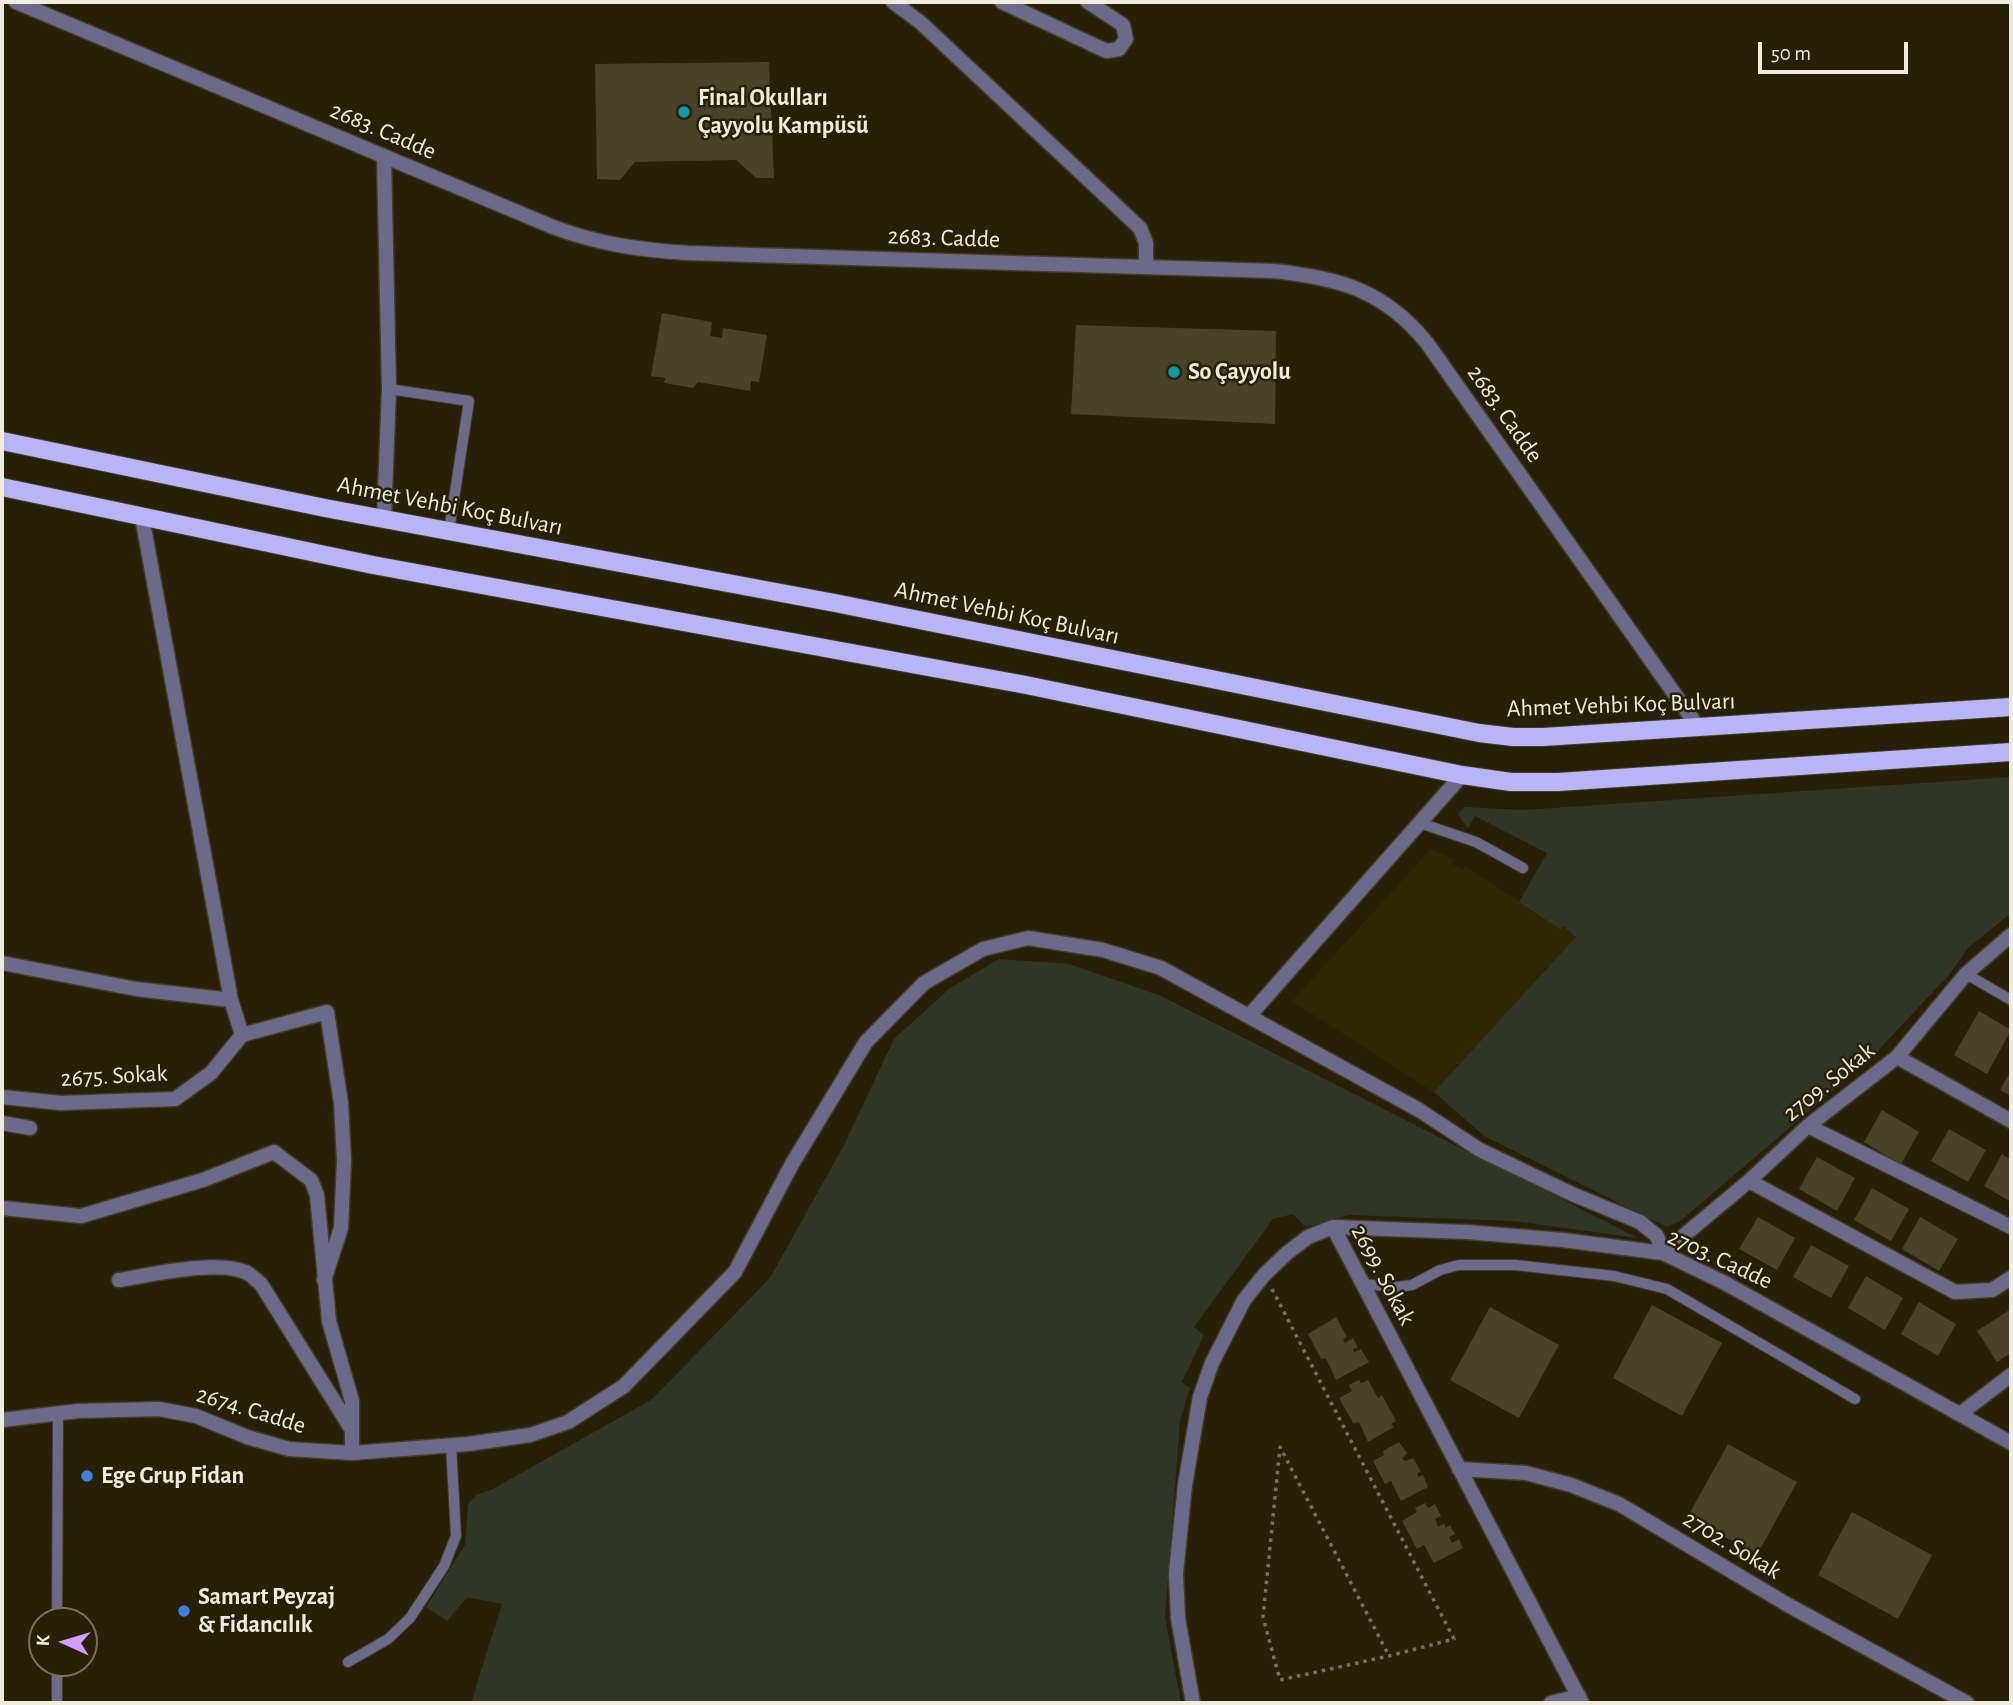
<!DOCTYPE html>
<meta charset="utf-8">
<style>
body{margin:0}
#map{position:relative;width:2013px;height:1705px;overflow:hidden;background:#272007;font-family:"Alegreya Sans",sans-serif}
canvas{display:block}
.frame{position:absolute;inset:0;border:4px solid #f0ecdd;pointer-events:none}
.north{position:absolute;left:28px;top:1607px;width:70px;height:70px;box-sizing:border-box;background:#272007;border:2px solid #77725d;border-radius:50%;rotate:274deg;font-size:19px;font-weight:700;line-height:28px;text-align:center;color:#f0ecdd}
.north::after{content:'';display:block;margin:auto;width:24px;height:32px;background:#d19dfe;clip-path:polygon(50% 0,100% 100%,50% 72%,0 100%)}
.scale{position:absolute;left:1758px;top:42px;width:150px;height:32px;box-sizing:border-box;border:4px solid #f0ecdd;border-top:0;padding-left:9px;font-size:21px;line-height:24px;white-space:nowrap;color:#f0ecdd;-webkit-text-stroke:5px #272007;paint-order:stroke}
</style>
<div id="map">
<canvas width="2013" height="1705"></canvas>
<div class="frame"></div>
<div class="north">K</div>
<div class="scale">50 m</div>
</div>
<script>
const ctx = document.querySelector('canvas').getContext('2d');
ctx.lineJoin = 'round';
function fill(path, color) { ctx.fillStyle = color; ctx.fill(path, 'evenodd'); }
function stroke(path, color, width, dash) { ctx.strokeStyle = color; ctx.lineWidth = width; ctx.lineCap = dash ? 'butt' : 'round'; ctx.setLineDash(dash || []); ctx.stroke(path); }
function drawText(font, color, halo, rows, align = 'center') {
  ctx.font = font + ' "Alegreya Sans",sans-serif'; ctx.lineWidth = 5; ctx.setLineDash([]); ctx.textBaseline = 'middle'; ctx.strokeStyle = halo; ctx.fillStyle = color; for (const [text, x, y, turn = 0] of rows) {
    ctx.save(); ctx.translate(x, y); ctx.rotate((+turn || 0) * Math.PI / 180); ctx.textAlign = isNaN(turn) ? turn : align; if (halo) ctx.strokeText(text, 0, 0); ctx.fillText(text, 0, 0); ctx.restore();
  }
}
const built = new Path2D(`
 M1431,849L1454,860L1452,864L1462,870L1465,866L1560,928L1563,926L1577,937L1434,1092L1292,1001Z`);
const green = new Path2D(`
 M2011,777V913L1968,948L1949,975L1869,1060L1679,1222L1667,1227L1484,1136L1434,1092L1576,937L1563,926L1560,929L1519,902L1547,853L1475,816L1468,829L1458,814L1464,807L1523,810Z
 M999,959L1069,964L1161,996L1638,1238L1514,1221L1349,1215L1306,1227L1293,1214L1273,1219L1194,1327L1204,1335L1182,1382L1190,1388L1180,1421L1165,1617L1181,1703H471L502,1604L467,1597L447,1621L426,1607L465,1545L468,1504L476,1495L491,1490L651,1400L770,1278L844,1145L894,1039L950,988Z`);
const building = new Path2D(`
 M769,62L774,178H756L736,160L635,162L620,180L597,179L595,64Z
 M662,313L712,322L710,336L722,338L723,328L767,335L759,382L751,381L750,391L698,382L693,388L664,383L665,378L651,376Z
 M1076,325L1276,331L1275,424L1071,414Z
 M1979,1011L2011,1030L1987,1074L1954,1055Z
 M2011,1070V1096L2000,1090Z
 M1882,1110L1919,1132L1901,1164L1864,1142Z
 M1949,1129L1986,1150L1968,1182L1931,1161Z
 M2002,1154L2011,1160V1202L1984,1186Z
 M1817,1157L1855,1178L1837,1211L1799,1189Z
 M1872,1188L1909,1209L1891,1241L1854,1220Z
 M1758,1217L1795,1238L1777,1270L1739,1249Z
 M1920,1217L1958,1239L1939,1271L1902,1249Z
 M1811,1245L1849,1266L1831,1298L1793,1277Z
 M1866,1276L1903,1298L1885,1330L1848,1308Z
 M1919,1302L1956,1324L1938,1356L1901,1334Z
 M1652,1305L1722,1343L1682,1416L1613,1378Z
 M1490,1307L1559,1345L1519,1418L1450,1380Z
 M2011,1309V1353L1997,1362L1977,1331Z
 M1336,1317L1347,1337L1343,1339L1345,1343L1353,1338L1358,1348L1353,1349L1354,1352L1361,1349L1369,1362L1336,1380L1326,1358L1321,1359L1308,1334Z
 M1359,1380L1361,1383L1368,1380L1378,1398L1382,1395L1396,1421L1391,1424L1394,1427L1368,1442L1359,1422L1353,1423L1339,1398L1352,1391L1349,1385Z
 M1399,1442L1407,1453L1402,1458L1405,1461L1413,1458L1421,1472L1417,1473L1419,1477L1423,1475L1428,1487L1401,1501L1391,1481L1385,1484L1373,1461L1384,1455L1383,1451Z
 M1728,1444L1797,1482L1757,1555L1688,1516Z
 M1425,1503L1428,1508L1435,1504L1441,1516L1435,1519L1438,1527L1445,1523V1528L1450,1525L1455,1534L1449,1537L1452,1543L1459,1539L1463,1548L1434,1563L1424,1545L1417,1549L1402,1521L1417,1512L1415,1508Z
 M1852,1512L1932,1555L1898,1619L1818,1575Z`);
const path = new Path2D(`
 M1272,1289L1454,1639L1389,1656L1280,1680L1263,1617L1280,1447L1389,1656`);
const service = new Path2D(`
 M389,389L469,401L449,531
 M1420,823L1476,842L1523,868
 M1966,974L2011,1000
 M1362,1284L1397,1287L1412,1285L1440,1270L1459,1265H1515L1614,1276L1667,1289L1855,1399
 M57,1621L58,1413
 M348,1662L388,1639L410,1618L444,1566L456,1536L451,1445
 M57,1703V1663`);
const minor = new Path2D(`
 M16,2L553,227C598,244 640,250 688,253L1274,271C1339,278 1384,290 1427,343L1698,727
 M893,2L920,22L1140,228L1146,243V267
 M1002,2L1102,49L1107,51L1119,49L1126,39L1123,25L1088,2
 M384,156L389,389L384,519
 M142,517L231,1000L242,1035
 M2,963L136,989L231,1000
 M1249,1016L1462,775
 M1897,1057L2011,1121
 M2,1097L61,1103L175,1099L211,1073L242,1035L327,1012L341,1103L344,1161L341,1228L324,1280
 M2,1123L30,1128
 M1808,1126L2011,1227
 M1749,1181L1955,1292L1992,1290L2011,1278
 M2,1208L81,1216L203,1180L274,1152L311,1180L317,1195L329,1321L352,1401V1453
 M1333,1227L1582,1703
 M119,1280C150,1275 222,1258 249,1274C253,1277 257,1281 261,1284L352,1430
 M1960,1414L2011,1375
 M2,1420L78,1411L159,1409L196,1416L247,1437L289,1449L352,1453L468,1444L530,1435L568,1422L624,1386L735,1272L792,1164L866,1042L924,983L983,949L1028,938L1103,950L1161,968L1419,1110L1480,1150L1572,1194L1640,1222L1657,1236L1663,1253L1749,1181L1808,1126L1897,1057L1966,974L2011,935
 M1459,1469L1526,1473L1571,1485L1619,1504L1788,1605L1967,1703
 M1193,1703L1178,1618L1176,1573L1185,1485L1200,1397L1212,1363L1244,1300L1264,1275L1287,1253L1308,1237L1333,1227L1467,1232L1563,1240L1663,1253L1725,1283L2011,1443
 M1551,1703L1579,1696`);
const primary = new Path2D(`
 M2,441L325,508L835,603L1479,733L1513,737H1543L2011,707
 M2,487L373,565L1026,685L1462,775L1511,782H1558L2011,752`);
const markers = [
 [684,112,7,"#0f9aa8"],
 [1174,372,7,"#0f9aa8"],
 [87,1476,7,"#3f7fe0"],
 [184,1611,7,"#3f7fe0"]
];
const poiNames = [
 ["Final Okulları",698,98],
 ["Çayyolu Kampüsü",698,126],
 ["So Çayyolu",1188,372],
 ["Ege Grup Fidan",101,1476],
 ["Samart Peyzaj",198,1597],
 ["& Fidancılık",198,1625]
];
const streetNames = [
 ["2683. Cadde",383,131,23],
 ["2683. Cadde",944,238,2],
 ["2683. Cadde",1505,414,55],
 ["Ahmet Vehbi Koç Bulvarı",450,506,11],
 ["Ahmet Vehbi Koç Bulvarı",1007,613,12],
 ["Ahmet Vehbi Koç Bulvarı",1621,705,-2],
 ["2675. Sokak",114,1076,-3],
 ["2709. Sokak",1829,1082,-39],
 ["2703. Cadde",1720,1259,25],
 ["2699. Sokak",1383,1275,62],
 ["2674. Cadde",251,1410,17],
 ["2702. Sokak",1732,1545,31]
];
fill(built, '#2f2704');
fill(green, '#2f3625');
fill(building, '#494228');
stroke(service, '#433d25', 12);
stroke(minor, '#433d25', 17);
stroke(primary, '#433d25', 20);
stroke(path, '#76705b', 3.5, [3.5, 5]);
stroke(service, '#6c6a8a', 10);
stroke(minor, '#6c6a8a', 14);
stroke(primary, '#b8b5f6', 18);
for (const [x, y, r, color] of markers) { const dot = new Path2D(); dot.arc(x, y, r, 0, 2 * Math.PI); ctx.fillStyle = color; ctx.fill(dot); stroke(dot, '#272007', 2.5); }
drawText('bold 24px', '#f0ecdd', '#272007', poiNames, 'left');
drawText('24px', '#f0ecdd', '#272007', streetNames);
</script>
